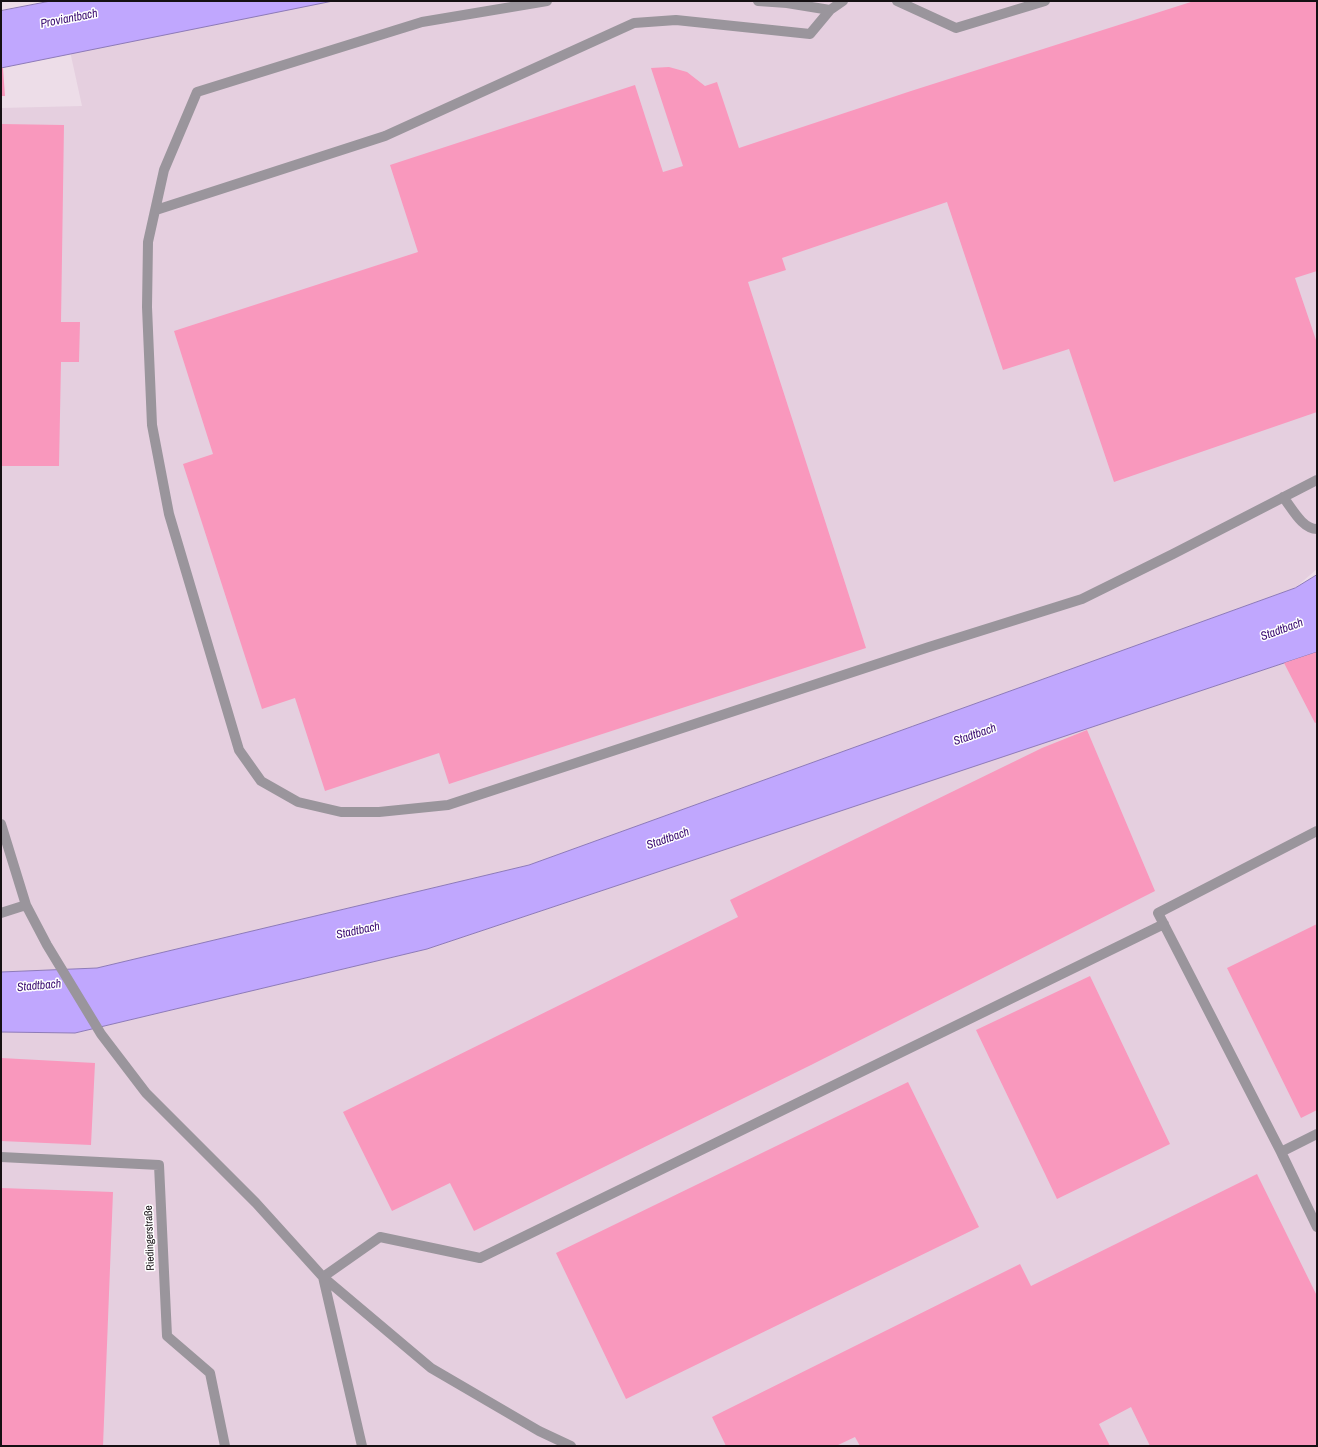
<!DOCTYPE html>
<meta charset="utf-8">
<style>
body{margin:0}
#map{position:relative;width:1318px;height:1447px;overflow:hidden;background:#eddde8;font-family:"Archivo Narrow",sans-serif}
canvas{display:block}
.frame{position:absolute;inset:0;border:2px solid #151013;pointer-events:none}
</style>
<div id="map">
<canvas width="1318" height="1447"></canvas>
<div class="frame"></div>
</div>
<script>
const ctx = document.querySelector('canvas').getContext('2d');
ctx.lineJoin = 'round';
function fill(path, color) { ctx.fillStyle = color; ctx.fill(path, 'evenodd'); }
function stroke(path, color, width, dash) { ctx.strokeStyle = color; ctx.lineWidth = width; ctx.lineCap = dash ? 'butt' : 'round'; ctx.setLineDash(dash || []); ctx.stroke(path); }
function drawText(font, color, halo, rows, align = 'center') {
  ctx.font = font + ' "Archivo Narrow",sans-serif'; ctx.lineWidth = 3; ctx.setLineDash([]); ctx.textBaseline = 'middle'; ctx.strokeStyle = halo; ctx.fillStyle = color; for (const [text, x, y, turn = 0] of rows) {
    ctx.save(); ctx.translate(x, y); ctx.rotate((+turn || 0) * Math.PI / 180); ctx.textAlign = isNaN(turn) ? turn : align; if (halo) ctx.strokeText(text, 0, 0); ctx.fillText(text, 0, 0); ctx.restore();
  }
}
const built = new Path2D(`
 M59,1H1317V569L1295,588L529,865L97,968L1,972V108L82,106Z
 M1317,652V1446H1V1032L75,1033L427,949Z`);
const water = new Path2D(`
 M51,1H333L1,68V11Z
 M1317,575V652L427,949L75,1033L1,1032V972L97,968L529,865L1295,588Z`);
const building = new Path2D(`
 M1194,1H1317V271L1295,278L1317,343V412L1114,482L1069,349L1003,370L947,202L782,258L786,270L748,282L866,648L449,784L439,753L325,791L295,698L262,709L183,464L213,454L174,331L418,252L390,165L635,85L663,172L683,166L651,68L669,67L687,72L705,86L717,82L739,148L911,91Z
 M1,68H3L5,96H1Z
 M1,124L64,125L61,322H80L79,362H61L59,466H1Z
 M1317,652V722L1315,723L1284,663Z
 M1087,730L1155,891L811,1065L474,1231L450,1183L392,1211L343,1112L738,917L730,900L1042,748Z
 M1317,924V1110L1301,1118L1227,968Z
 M1090,976L1170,1144L1057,1199L976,1030Z
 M1,1058L95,1063L91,1145L1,1141Z
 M908,1082L979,1227L626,1399L556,1253Z
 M1257,1174L1317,1296V1446H1150L1131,1407L1099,1424L1110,1446H860L855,1437L836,1446H726L712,1417L1020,1264L1031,1286Z
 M1,1188L113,1192L103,1446H1Z`);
const lane = new Path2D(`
 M547,1L422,22L197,92L164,170L148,242L147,307L152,425L169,514L239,750L261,781L298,802L341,812H379L448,805L929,647L1082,599L1173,554L1317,480
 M758,1L787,3L830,10L843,1
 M897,1L956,28L1045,1
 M156,210L385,136L634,23L676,20L810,34L830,10
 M1283,497C1292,508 1302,529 1317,529
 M1,824L26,905L47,945L101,1034L146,1093L256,1203L323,1277L431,1368L539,1431L571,1446
 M1317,831L1158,913L1281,1152L1317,1227
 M1,913L26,905
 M1281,1152L1317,1134
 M1,1157L159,1165L167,1336L210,1373L225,1446
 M362,1446L323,1277L380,1237L480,1258L1164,924`);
const streetNames = [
 ["Riedingerstraße",150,1238,-92]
];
const waterNames = [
 ["Proviantbach",69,19,-11],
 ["Stadtbach",1282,630,-20],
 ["Stadtbach",975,735,-19],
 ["Stadtbach",668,839,-19],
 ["Stadtbach",358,931,-12],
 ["Stadtbach",39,986,-5]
];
fill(built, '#e5cfdf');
fill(water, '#c0a7fe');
stroke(water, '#8d7ab8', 1);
fill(building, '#f998bd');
stroke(lane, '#9a959c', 10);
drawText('11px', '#151013', '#fff', streetNames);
drawText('italic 12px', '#3b0d72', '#fff', waterNames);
</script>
